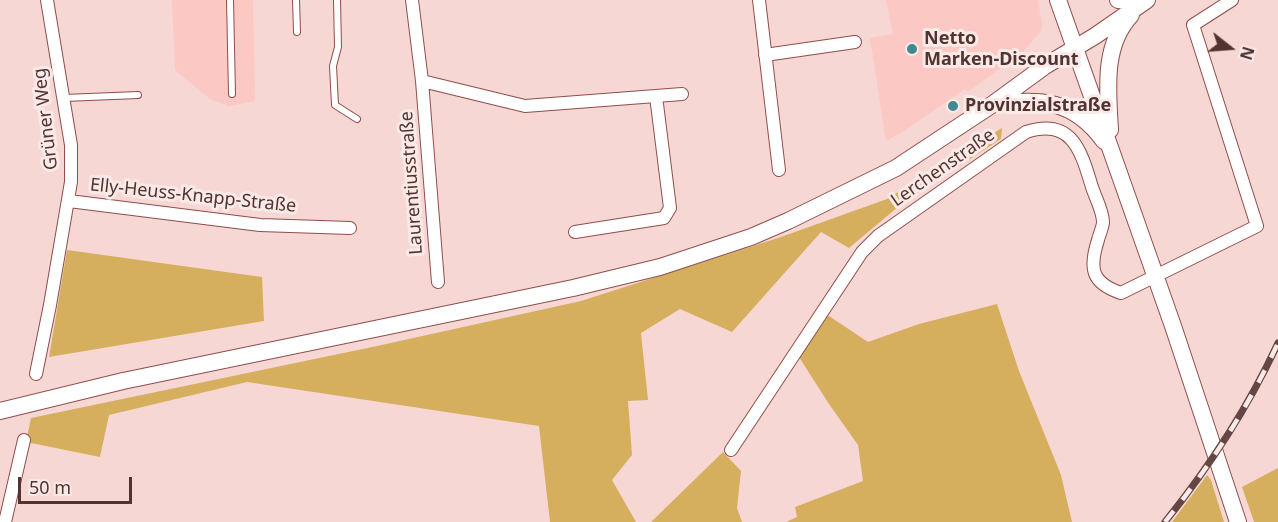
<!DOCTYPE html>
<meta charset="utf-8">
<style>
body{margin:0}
#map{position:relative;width:1278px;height:522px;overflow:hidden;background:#f7d7d4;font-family:"Noto Sans",sans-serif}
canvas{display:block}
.north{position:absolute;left:1200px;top:18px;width:60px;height:60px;-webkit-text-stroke:4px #f9e9e7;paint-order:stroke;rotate:107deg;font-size:16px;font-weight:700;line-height:24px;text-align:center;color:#513331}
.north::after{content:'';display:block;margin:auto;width:21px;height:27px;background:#513331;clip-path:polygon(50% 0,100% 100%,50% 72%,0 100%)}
.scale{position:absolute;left:18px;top:477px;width:114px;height:27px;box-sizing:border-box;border:3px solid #513331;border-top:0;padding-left:8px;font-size:18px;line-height:21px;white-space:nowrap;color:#513331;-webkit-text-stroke:4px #f9e9e7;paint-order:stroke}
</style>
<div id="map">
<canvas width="1278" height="522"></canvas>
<div class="north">N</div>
<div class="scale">50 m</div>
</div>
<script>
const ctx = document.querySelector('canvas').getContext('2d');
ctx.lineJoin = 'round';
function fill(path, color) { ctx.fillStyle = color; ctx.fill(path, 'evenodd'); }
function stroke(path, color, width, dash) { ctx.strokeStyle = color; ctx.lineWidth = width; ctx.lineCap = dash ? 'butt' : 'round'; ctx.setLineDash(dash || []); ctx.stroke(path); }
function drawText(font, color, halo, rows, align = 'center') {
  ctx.font = font + ' "Noto Sans",sans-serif'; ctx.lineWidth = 6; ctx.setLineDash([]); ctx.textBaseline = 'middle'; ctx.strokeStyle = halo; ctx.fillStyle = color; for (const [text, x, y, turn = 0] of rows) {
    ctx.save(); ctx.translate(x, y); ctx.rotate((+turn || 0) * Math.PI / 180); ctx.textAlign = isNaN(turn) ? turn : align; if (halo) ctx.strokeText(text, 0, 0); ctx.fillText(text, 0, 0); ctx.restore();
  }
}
const built = new Path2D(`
 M172,0H253L255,101L229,106L210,99L175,70Z
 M886,0H1038L1042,26L1041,31L1023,52L968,92L965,89L904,131L886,141L870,38L893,34Z`);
const green = new Path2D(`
 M1002,128L1001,139L905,201L849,248L821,232L732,332L680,309L641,333L648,400L628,401L632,455L612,480L636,522H550L539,426L247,382L109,415L100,457L26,442L31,418L377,346L581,301L778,238L887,199Z
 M67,250L262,277L264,321L49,357Z
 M997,304L1019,371L1061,475L1072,522H786L797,517L795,507L863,481L858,445L829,404L799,357L826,314L868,342L919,324Z
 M723,452L741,471L737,508L742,522H651Z
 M1278,468V522H1254L1242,487Z
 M1207,475L1211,480L1224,522H1172Z`);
const lane = new Path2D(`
 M230,0L232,94
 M296,0L297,32
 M337,0L338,47L333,66L335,105L357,119
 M64,98L138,95`);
const street = new Path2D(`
 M412,0L422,81L438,282
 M759,0L779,170
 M765,55L855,42
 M422,81L525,106L682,94
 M69,201L260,225L350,228
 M575,232L664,218L670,208L656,96
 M36,374L50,305L71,182V145L47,0
 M731,450L862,252L878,236L1026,132C1072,117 1081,151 1092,187C1095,197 1103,211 1103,222C1103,227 1099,235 1098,240C1089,268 1091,283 1121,293L1257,226L1193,25L1232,0
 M5,522L24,440`);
const secondary = new Path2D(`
 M1058,0L1173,326L1238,522
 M1118,0L1144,2
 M994,104C1042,99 1073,99 1104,141
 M1110,130C1108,91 1102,46 1131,15
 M0,411L123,381L573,288L660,267L751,237L788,221L896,168L993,104L1045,66L1095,36L1147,0`);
const rail = new Path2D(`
 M1165,522C1210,466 1248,408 1278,343`);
const markers = [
 [912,49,6,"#418890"],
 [953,106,6,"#418890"]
];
const poiNames = [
 ["Netto",924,39],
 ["Marken-Discount",924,60],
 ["Provinzialstraße",965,106]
];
const streetNames = [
 ["Grüner Weg",46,119,-97],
 ["Lerchenstraße",943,168,-35],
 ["Laurentiusstraße",412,183,-94],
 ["Elly-Heuss-Knapp-Straße",193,196,6]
];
fill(built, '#fbc8c3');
fill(green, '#d6af5e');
stroke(lane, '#8f4e4a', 8);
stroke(street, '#8f4e4a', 14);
stroke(secondary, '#8f4e4a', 18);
stroke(lane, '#fff', 6);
stroke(street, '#fff', 12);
stroke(secondary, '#fff', 16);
stroke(rail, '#644644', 7);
stroke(rail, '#f9e9e7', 4.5, [14]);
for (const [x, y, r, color] of markers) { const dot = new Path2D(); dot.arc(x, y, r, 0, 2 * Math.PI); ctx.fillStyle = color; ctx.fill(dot); stroke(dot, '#f9e9e7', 2); }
drawText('bold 18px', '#513331', '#f9e9e7', poiNames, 'left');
drawText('18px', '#513331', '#f9e9e7', streetNames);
</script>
